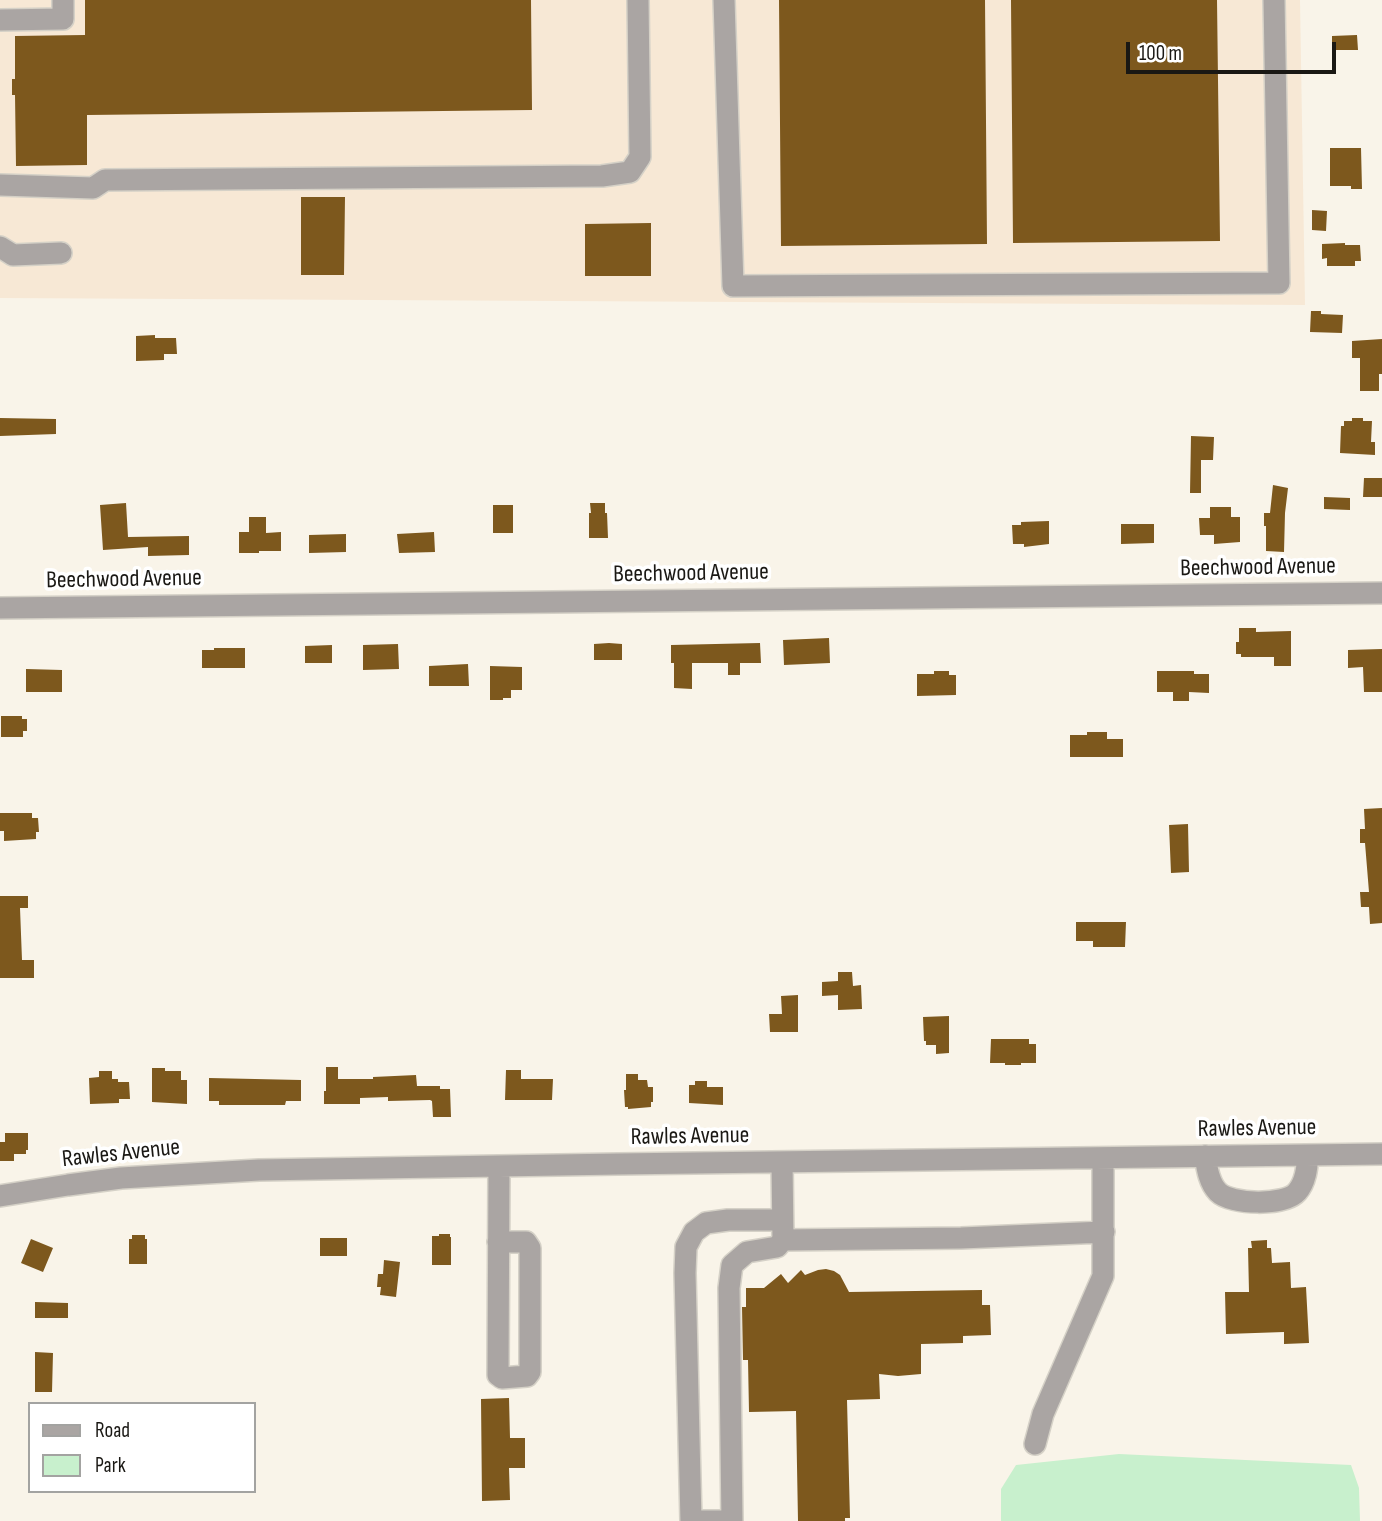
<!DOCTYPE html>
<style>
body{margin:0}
#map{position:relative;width:1382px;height:1521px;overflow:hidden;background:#f9f4e9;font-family:"Sofia Sans Condensed",sans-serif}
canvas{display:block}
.legend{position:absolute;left:28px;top:1402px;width:228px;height:91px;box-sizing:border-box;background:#fff;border:2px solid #a3a3a1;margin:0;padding:9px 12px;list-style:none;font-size:21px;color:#1a1814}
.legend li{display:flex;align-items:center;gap:14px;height:35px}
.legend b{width:35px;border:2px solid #a3a3a1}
.scale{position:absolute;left:1126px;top:42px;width:210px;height:32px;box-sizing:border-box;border:4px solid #1a1814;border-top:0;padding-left:9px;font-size:21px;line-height:24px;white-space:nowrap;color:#1a1814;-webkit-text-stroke:5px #fff;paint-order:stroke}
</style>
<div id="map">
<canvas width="1382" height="1521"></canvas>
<ul class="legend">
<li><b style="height:9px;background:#aaa5a3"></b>Road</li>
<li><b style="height:19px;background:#c8f0cd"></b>Park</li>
</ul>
<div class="scale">100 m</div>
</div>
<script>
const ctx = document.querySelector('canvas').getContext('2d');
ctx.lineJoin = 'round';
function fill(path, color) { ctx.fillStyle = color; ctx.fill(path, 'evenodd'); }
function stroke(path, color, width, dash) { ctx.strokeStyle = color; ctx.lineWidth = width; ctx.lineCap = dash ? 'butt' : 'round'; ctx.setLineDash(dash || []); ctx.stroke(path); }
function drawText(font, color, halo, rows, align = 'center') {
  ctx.font = font + ' "Sofia Sans Condensed",sans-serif'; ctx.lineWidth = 7; ctx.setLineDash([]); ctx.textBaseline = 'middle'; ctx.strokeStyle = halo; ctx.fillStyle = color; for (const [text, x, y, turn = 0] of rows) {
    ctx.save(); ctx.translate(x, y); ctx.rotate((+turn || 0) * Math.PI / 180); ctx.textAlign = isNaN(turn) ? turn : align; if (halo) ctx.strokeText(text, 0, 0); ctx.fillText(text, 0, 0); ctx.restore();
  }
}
const industrial = new Path2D(`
 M0,0H1300L1305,305L0,298Z`);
const green = new Path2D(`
 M1119,1454L1351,1465L1359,1488L1360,1521H1001V1489L1016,1465Z`);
const building = new Path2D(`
 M85,0H531L532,110L87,115V165L16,166L15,95H12V79H15V36L85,35Z
 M779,0H985L987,244L781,246Z
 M1011,0H1217L1220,241L1013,243Z
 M1357,35L1358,50H1332V36Z
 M1330,148H1361L1362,189H1351V186H1330Z
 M301,197H345L344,275H301Z
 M1312,210L1327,211L1326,231L1312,230Z
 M651,223V276H585V224Z
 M1345,243V245H1360L1361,261H1355V266H1327V258L1322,259V244Z
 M1311,311H1321V314L1343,315L1342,333L1310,332Z
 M155,335V338H176L177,354H164V360L136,361V336Z
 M1382,339V374H1379V391H1360V358H1352V341Z
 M0,418L56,419V434L0,436Z
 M1352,418H1363V421H1372L1371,442H1375V455L1340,453L1341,426H1344V421H1352Z
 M1191,436L1214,437L1213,460H1201V493H1190Z
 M1364,478H1382V497H1363Z
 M1273,485L1288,488L1285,513L1284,552L1266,551V526H1264V513H1270Z
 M1324,497L1350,498V510L1324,509Z
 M126,503L128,537L189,536V555L148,556V547L103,550L100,505Z
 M590,503H605V513H607L608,538H589V513H591Z
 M493,505H513V533H493Z
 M1210,507H1231V517H1240V542L1214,544V535H1200L1199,518H1210Z
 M249,517H266V533L281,532V551H259V553H239V532H249Z
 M1049,521V544L1024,547V544H1013L1012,525H1021V522Z
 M1121,524H1154V543L1121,544Z
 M434,532L435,552L399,553L397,534Z
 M346,534V552L309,553V535Z
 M1239,628H1256V632L1291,631V666H1274V657H1241V654H1236V642H1239Z
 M829,638L830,663L784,665L783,640Z
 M609,643L622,644V660H594V644Z
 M760,643L761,663H740V675H728V663H692V689L674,688V663H671V645Z
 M398,644L399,669L363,670V645Z
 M332,645V663H305V646Z
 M214,648H245V668H202V650H214Z
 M1382,649V692H1364L1363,667L1348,668V650Z
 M468,664L469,686H429V666Z
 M490,666L522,667V690H511V698H503V700H490Z
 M26,669L62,670V692H26Z
 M934,671H949V675H956V695L917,696V674H934Z
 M1157,671H1194V674H1209V693L1189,692V701H1173V692H1157Z
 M1,716H22V719H27V731H23V737H1Z
 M1087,732H1107V739H1123V757H1070V735H1087Z
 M1382,808V923L1370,924L1369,907H1361L1360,892H1369L1365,843H1360V829H1365L1364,809Z
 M0,813H32V818H38L39,832H36V839L4,841V831H0Z
 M1188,824L1189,872L1171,873L1169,825Z
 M0,896H28V908H20L22,960H34V978H0Z
 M1076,922H1126L1125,947H1093V941H1076Z
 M838,972H852L853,986L861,985L862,1009L838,1010V995L822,996V982L838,981Z
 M798,995V1032H770L769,1014H782L781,996Z
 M949,1016V1053L936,1054V1045H926V1041H924L923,1017Z
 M991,1039H1029V1044H1036V1063H1021V1065H1005V1063H990Z
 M326,1067H338V1079H373V1077L416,1075L417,1086H440V1089H450L451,1117H433L432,1101L430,1100L388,1101V1097L360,1098V1104H324V1091H326Z
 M152,1068H165V1071H181V1080H187V1104L152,1102Z
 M506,1070H521V1079H553L552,1100H505Z
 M99,1071H112V1079H118V1082H129L130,1099H119V1103L90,1104L89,1078L99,1077Z
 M626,1074H638V1080H647L648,1087H653V1102H651V1107L628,1109V1107H625L624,1090H626Z
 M209,1078L301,1080V1101H286L285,1105H219V1101H209Z
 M695,1081H707V1087H723V1105L689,1103V1085H695Z
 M5,1133H28V1150H26V1154H14V1161H0V1142H5Z
 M439,1234H450V1237H451V1265H432V1236H439Z
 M132,1235H145V1239H147V1264H129V1239H132Z
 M320,1238H347V1256H320Z
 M31,1239L53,1248L43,1272L21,1263Z
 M1267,1240V1248H1271L1272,1263L1290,1262L1291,1288L1306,1287L1309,1343L1284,1344V1332L1226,1334L1225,1292H1249L1248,1248H1252L1251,1241Z
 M384,1260L400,1262L396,1297L380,1295L381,1287H377L378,1274H383Z
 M826,1269L834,1271L840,1275L849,1292L982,1290V1305H990L991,1335L963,1336V1343L921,1344V1374L898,1376L879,1374L880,1399L847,1400L850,1518H845V1521H798L796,1411L749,1412L748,1360H743L742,1307H746V1288H764L781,1274L788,1283L801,1270L805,1275L818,1270Z
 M35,1302L68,1303V1318H35Z
 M35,1352L53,1353L52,1392H35Z
 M509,1398L510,1438H525V1468H509L510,1500L482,1501L481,1399Z`);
const minor = new Path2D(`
 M724,0L733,286L1279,283L1274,0
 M0,20L63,19V0
 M0,185L93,188L105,180L602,176L630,172L640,157L638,0
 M0,247L13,255L61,253
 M0,608L1382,593
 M1205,1156C1207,1168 1209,1183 1218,1192C1231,1205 1285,1206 1297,1192C1306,1182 1307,1167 1308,1155
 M782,1162L783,1240L961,1238L1104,1232
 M0,1196L68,1185L121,1178L259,1170L618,1164L1382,1154
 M782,1220H728L706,1223L694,1232L686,1247L685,1273L691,1521H732L729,1288L732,1265L747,1252L777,1247L783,1240
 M498,1242H526L530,1248V1372L527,1376L502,1378L498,1375L499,1166
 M1035,1444L1043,1414L1103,1276V1158`);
const streetNames = [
 ["Beechwood Avenue",1258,568,-1],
 ["Beechwood Avenue",691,574,-1],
 ["Beechwood Avenue",124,580,-1],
 ["Rawles Avenue",1257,1129,-1],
 ["Rawles Avenue",690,1137,-1],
 ["Rawles Avenue",121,1154,-6]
];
fill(industrial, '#f7e8d5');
fill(green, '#c8f0cd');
fill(building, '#7d581d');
stroke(minor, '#d5d1c7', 24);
stroke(minor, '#aaa5a3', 21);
drawText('24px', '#1a1814', '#fff', streetNames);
</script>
